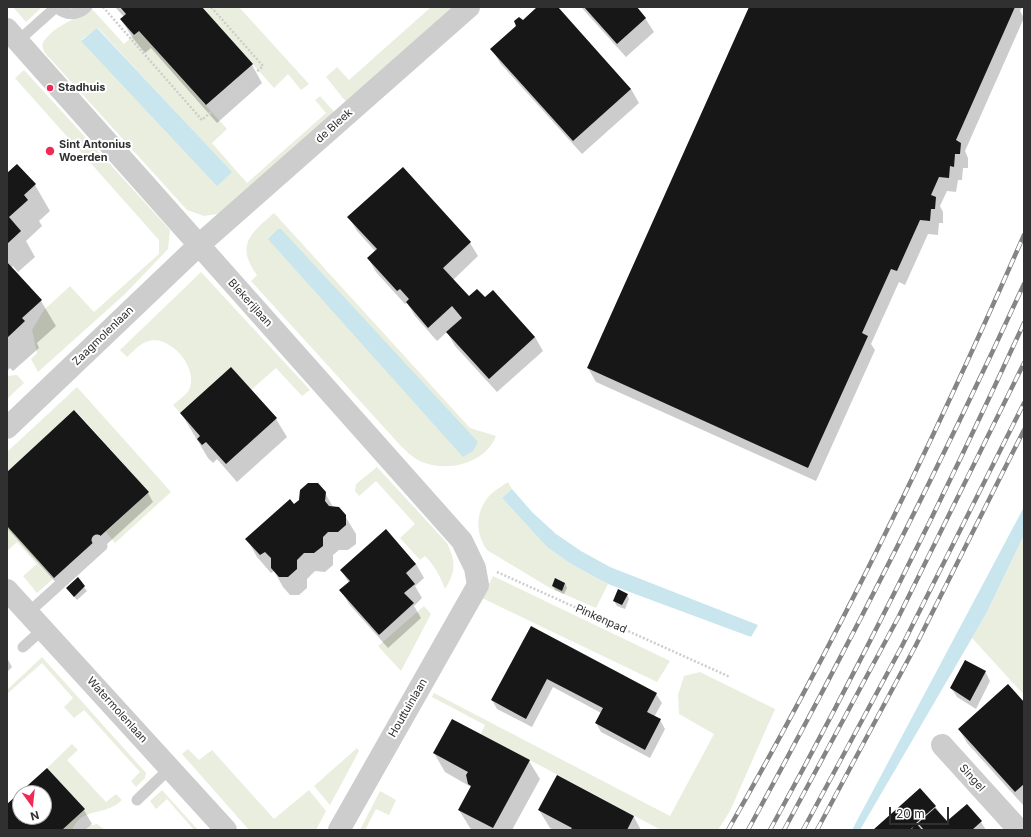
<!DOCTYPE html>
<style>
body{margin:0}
#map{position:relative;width:1031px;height:837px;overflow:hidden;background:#fff;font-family:Inter,sans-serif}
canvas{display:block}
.frame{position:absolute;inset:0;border:8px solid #303030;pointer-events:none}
.north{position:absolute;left:12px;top:785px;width:40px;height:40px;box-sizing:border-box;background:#fff;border:1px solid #acacac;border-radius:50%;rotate:165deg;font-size:11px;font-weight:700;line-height:16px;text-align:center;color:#303030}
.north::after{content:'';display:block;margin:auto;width:14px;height:18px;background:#f12957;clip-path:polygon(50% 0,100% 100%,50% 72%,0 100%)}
.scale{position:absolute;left:889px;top:807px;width:60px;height:18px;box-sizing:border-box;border:2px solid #303030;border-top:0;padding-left:5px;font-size:12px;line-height:14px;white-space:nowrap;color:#303030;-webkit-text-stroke:3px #fff;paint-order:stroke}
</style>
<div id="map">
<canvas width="1031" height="837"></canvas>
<div class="frame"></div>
<div class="north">N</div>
<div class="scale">20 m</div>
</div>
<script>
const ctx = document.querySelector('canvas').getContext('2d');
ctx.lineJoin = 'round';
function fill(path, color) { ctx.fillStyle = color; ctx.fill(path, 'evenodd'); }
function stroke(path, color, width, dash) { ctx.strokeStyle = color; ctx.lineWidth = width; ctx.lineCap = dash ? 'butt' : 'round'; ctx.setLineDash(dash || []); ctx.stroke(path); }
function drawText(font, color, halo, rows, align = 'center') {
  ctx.font = font + ' Inter,sans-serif'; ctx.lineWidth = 4; ctx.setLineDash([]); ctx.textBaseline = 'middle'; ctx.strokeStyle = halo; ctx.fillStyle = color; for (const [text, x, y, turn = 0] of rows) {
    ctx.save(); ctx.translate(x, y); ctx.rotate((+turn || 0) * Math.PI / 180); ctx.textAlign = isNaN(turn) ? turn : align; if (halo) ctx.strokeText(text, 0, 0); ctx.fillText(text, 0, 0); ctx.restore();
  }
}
const green = new Path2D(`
 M13,7H42L26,22Z
 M202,7H239L309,84L301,90L288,74L274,88Z
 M431,7H453L347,103L326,77L337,67L349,80Z
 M93,10L124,44L139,31L227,129L212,143L247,183L326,113L315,100L320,96L336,114L223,213L204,216L187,210L45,53C43,49 41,45 44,41C54,26 78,17 93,10ZM98,28L231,172L225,178L81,40Z
 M24,70L170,230L168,249L125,294L38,372L31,359L37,353L32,330L44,310L70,286L94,312L159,254V240L15,78Z
 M274,213L470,428L496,436C486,462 451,472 425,463C415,460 407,452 400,445L251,281L257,275C235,245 251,233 274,213Z
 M201,272L310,390L302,396L276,368L251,390L231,367L180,413L173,405C177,401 186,395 189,390C200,369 169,332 146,342C139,344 132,353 127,357L120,350Z
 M17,375L24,383L7,399V376Z
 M77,387L171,492L115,543L106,532L149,492L75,410L7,472V452Z
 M377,467L447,543C456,562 456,571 445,589C440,576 435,566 425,556L420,560L400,538L415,524L376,481L359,496L355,491L356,484Z
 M508,482L512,489L502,498L547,547L571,564L608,584L596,608L550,588L487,550C475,533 475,511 490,495C495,490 502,486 508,482Z
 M7,526L54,578L37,593L23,576L37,564L17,542L7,551Z
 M1024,535V695L972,638L986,614Z
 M493,576L670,661L657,682L482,598Z
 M424,606L431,614L401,671L378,646Z
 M42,657L146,773L145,778L136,787L131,781L140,772L84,710L74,718L64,707L73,698L42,663L7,694V690Z
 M700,672L775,709L730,811L718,830H661L481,734L485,725L432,697L434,693L670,816L714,734L679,714L678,695L684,676Z
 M72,744L78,750L67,760L106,802L116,794L122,800C105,817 82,806 72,830H62L85,809L47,768Z
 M357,748L359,751L330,805L314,786Z
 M188,749L199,760L212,750L274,819L309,790L326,811L316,830H249L182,754Z
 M162,790L198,830H194L167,799L156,809L150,801Z
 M380,791L396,800L389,815L376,809L365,830H360Z
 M97,824L105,830H86L89,826Z`);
const water = new Path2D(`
 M97,28L232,172L217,186L81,41Z
 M278,229H281L478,442L473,451L463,457L268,239Z
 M512,489L532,512L556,534L581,551L610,567L758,625L751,637L608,584L571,564L547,547L502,498Z
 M1024,507V535L986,614L860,830H852Z`);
const shadow = new Path2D(`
 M115,7H201L252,65L262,83L217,123L151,48L145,53L132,37L121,19L124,17Z
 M538,7H557L631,89L639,103L582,154L500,63L492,49Z
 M581,7H635L645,18L654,32L626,57Z
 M750,7H1022L1020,11L1024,18L965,151L968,158V168H963L962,180H958L956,192L947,191L940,206L943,212V223H939L938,235L928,234L905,285L899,282L871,344L875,350L816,481L596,382L588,368Z
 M17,165L35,185L50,211L39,221L42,226L26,241L35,257L18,272L13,266L11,268L41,301L56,326L37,343L39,348L13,371L10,368L7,371V174Z
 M349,217L470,243L478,256L453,280L469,298L485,299L493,291L535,337L543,351L497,392L455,346L447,332L437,341L415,316L407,303L405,304L376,272L368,258L375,251L357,231Z
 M231,368L276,419L287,437L237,482L217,459L213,463L208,458L181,413Z
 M7,473L148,493L153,502L60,587L7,528Z
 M325,493L333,507L345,516L356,534V544L348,550H339L333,555V565L325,572L315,571L307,579V588L299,595H290L283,587L274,571L271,573L257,557L247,539L294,506Z
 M385,531L416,564L424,578L415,586L422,598L414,606L421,618L388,648L349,604L341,590L349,583L341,570Z
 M78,579L87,591L77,600L70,592Z
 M565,583L567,588L564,594L555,590L553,586Z
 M627,594L629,599L625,609L617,606L614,601Z
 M531,627L656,694L662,703L654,717L660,720L665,729L650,758L601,732L596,723L601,713L553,687L532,727L497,709L492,700Z
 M7,658L12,667L7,672Z
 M985,671L990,681L976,709L957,697L951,688Z
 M1024,703V805H1023L967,743L959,729Z
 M434,753L529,761L540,779L512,830H473L470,828L459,810L471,787L445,772Z
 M47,769L84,810L92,824L85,830H7V805L20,793V817H44V793H20Z
 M558,776L634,817L641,830H554L550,828L539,810Z
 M935,806L947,823L981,822L986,830H874Z`);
const building = new Path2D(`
 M120,7H202L253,64L206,105L139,31L134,35L120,19L126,14Z
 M537,7H558L631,89L573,141L490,49L516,26L514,21L519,17L523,20Z
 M584,7H637L646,18L617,44Z
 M749,7H1015L956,140L961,143L960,154H955L954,167L950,166L949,178L939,177L931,195L936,197L935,209H931L930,221L920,220L897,271L891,269L862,333L868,336L808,468L587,368Z
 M17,164L36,184L24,195L28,200L9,217L21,231L7,244V173Z
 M403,167L471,242L443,268L469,296L477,289L485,297L493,290L535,337L489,379L446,332L462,318L452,306L428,328L406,302L409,299L400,289L397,291L367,258L377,249L347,217Z
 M7,262L42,300L22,318L25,321L7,338Z
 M231,367L277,418L226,464L206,442L202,445L197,439L200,436L180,413Z
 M74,410L149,492L54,578L7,526V472Z
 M308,483H318L326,492L325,501L329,506L339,507L346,515V525L338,532H328L323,537V546L314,553H304L297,560V569L288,577H279L271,568V558L265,552L260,555L245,539L290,499L294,504L299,500L300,490Z
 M386,529L416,564L406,573L415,584L404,593L414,603L379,635L339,590L350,581L340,570Z
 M78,577L85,586L74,597L66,588Z
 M555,578L565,583L562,591L552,586Z
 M618,589L628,594L622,605L613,601Z
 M531,626L657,693L647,712L661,719L645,750L595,723L603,708L547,679L526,719L491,700Z
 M965,660L986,671L970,701L950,688Z
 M1008,684L1024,702V784L1015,792L958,729Z
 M452,719L530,760L493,828L458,810L471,786L468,784L466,775L468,772L433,753Z
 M47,768L85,809L62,830H7V804ZM20,793H44V817H20Z
 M557,775L634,816L627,830H570L572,828L538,810Z
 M920,788L936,806L916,823L922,830H911L914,826L910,830H873Z
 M967,804L982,821L972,830H924L918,823L935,808L947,821Z`);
const path = new Path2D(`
 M103,7L202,120L263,66L211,7
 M497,572L730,677`);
const lane = new Path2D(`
 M56,7C66,16 77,16 87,7
 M18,41L56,7
 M28,613L102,546L97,540
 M23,647L43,629
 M137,800L170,768`);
const street = new Path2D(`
 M7,29L462,541L475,568L478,585L339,830
 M7,428L199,245L469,7
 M7,590L226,830
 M942,745L1019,830`);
const rail = new Path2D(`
 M728,830C838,638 935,438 1024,235
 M748,830C846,651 939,469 1024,284
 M770,830C861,664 945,495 1024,323
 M784,830L898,618L1024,363
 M803,830L902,646L1024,403
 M817,830L916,645L1024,430`);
const markers = [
 [50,88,4,"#f12957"],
 [50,151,5,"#f12957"]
];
const poiNames = [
 ["Stadhuis",58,88],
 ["Sint Antonius",59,145],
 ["Woerden",59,158]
];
const streetNames = [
 ["de Bleek",334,126,-42],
 ["Blekerijlaan",250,303,48],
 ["Zaagmolenlaan",103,336,-44],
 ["Pinkenpad",601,619,24],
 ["Houttuinlaan",408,708,-60],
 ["Watermolenlaan",117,710,48],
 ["Singel",972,778,48]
];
fill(green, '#e9eede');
fill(water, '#c9e6ef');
fill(shadow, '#0003');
fill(building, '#171717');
stroke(path, '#cdcdcd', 2.5, [2, 2]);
stroke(lane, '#cdcdcd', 11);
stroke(street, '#cdcdcd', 22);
stroke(rail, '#858585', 4.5);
stroke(rail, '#fff', 3, [9]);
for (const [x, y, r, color] of markers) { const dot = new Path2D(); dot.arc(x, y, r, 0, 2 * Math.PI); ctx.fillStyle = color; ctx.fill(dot); stroke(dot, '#fff', 1.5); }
drawText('bold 11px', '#303030', '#fff', poiNames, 'left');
drawText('11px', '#303030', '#fff', streetNames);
</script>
